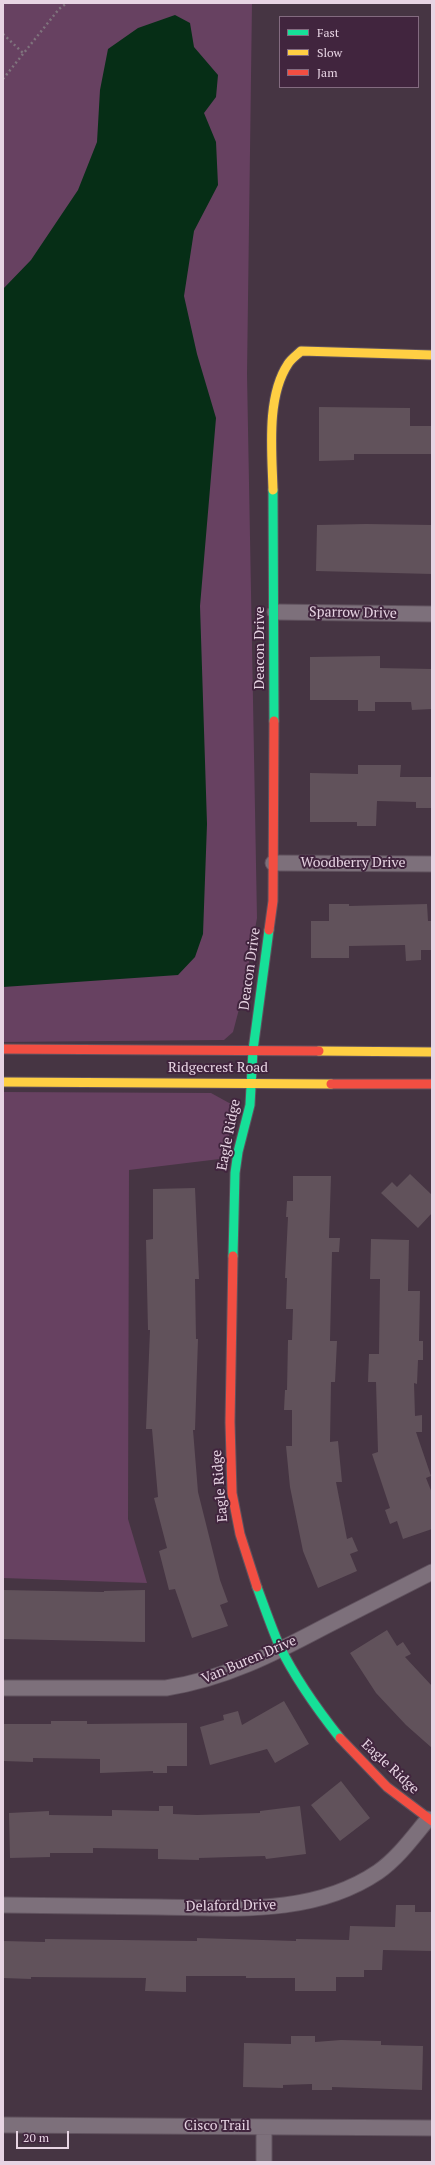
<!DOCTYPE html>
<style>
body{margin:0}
#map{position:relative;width:435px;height:2165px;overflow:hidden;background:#463543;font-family:"PT Serif",serif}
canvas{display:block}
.frame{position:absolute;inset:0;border:4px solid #e7d4e3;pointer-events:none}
.legend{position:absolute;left:279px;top:16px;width:140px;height:72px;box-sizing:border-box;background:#41253e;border:1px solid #836b80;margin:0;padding:5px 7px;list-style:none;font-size:12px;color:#e7d4e3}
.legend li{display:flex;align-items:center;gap:8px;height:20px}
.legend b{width:20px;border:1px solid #836b80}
.scale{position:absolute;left:16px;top:2131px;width:53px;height:18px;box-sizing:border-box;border:2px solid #e7d4e3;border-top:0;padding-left:5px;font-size:12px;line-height:14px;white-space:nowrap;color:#e7d4e3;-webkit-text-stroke:3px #41253e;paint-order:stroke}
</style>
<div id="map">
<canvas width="435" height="2165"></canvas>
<div class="frame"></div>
<ul class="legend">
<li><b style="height:5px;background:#16e098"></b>Fast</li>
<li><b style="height:5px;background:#ffcf43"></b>Slow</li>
<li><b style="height:5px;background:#f24e42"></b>Jam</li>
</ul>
<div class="scale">20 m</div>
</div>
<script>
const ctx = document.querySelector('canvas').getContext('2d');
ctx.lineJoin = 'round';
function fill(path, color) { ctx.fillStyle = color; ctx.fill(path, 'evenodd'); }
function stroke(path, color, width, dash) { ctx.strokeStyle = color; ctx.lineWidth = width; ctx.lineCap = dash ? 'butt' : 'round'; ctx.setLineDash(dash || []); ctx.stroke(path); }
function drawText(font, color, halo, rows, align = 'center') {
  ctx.font = font + ' "PT Serif",serif'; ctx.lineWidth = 4; ctx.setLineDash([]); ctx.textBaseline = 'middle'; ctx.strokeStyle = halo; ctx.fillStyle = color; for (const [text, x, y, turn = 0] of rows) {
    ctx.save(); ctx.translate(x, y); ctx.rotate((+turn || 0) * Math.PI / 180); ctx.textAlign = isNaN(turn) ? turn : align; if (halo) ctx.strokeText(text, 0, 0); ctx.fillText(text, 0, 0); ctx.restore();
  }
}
const green = new Path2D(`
 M3,3H252L247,374L257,918L244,990L233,1032L224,1040L3,1042Z
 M3,1092L211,1093L231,1104L228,1158L129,1170L128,1519L147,1583L3,1578Z`);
const water = new Path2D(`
 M175,15L190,23L194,47L218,75L216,97L204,113L216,142L218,185L194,231L184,296L197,354L216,418L200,606L207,824L203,934L195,957L178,975L3,987V289L31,260L78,190L97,142L100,90L108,49L138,28Z`);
const building = new Path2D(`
 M319,407L410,408V426H432V454H354V460L319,461Z
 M366,524L432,525V574L316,571L317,525Z
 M380,656V668L432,669V709L412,710L411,702H375V711H358V700H310V657Z
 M358,765H401L400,777H432V808H416V802L377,801L376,826H357V822H310V773L358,774Z
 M329,904H349V906L427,904L428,921H432V950H421V960L406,961L405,945L349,946V958H311V921H329Z
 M410,1174L432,1195V1213L418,1228L381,1193L392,1182L397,1187Z
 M293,1176H331L329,1238H340L339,1252H332L330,1341H337L335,1382H331L330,1442L338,1441L342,1482H336L347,1539L352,1537L358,1551L350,1554L357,1571L318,1588L303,1551L290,1487L286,1446H292V1410H284L285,1390H287L288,1340H292L293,1309H286L287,1278H285L288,1217H286L287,1201H293Z
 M195,1188L199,1279H195L196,1339H198L195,1430H193L198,1492L220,1580L228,1602L220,1605L228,1626L192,1638L175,1589L169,1590L159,1551L167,1548L154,1498L158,1497L152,1429H146L150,1330H148L146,1240L153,1239V1189Z
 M371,1239L409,1240L408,1291H420L419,1341H423V1360H418L417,1384L414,1383L415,1416L422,1415V1432H416L431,1476L426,1478L432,1493V1529L403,1539L397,1521L390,1524L385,1510L390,1508L372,1454L378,1452L376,1382H368L369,1354H379L380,1279H370Z
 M3,1590L104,1592V1591L145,1590V1642L3,1639Z
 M387,1630L397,1646L403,1642L411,1654L405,1657L432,1686V1748L406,1725L376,1693L350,1653Z
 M284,1701L309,1744L275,1763L267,1749L210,1765L200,1727L224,1720L223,1715L238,1711L242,1725Z
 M51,1721H87V1724L187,1723V1766H167V1773H153V1771L100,1773V1759L33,1758V1762L3,1761V1724H51Z
 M341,1781L370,1818L340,1841L311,1805Z
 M159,1806H173V1814L197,1815L260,1813V1811L300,1806L306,1854L266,1859L265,1856L199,1858V1860L158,1859V1849L93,1848V1853H50V1857L10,1858L9,1813L49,1811V1815L112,1816V1810L159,1811Z
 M396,1905H415V1912H432V1951L383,1950L382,1970H364V1977H336V1991H295V1978H246V1976H186V1992L145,1991L146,1978L31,1977V1979L3,1978V1941L45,1942V1939L197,1941V1938L296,1941V1939L349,1940L350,1926L395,1927Z
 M291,2036H315V2042L341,2040L381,2041V2045L423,2046L422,2090L332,2087V2090H312V2084L283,2085V2088L243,2087L244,2043L291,2044Z`);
const path = new Path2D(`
 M3,34L23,53
 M3,79L59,9L67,3`);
const street = new Path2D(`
 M275,612L432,614
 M273,863L432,864
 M3,1688H166C224,1679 273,1654 324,1627C360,1609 396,1590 432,1572
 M3,1905C55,1906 106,1906 158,1907C233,1908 313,1916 378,1872C398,1858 413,1837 428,1819
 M3,2125L432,2128
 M264,2162V2127`);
const fast = new Path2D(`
 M273,490L274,721
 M233,1256L235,1173L238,1152L250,1105L253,1050L269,930
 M257,1587C264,1606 271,1626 279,1645C295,1678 317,1709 340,1738`);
const slow = new Path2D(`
 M273,490C272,452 266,397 288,364C291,359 297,355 301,351L432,355
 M319,1051L432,1052
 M3,1082L331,1084`);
const jam = new Path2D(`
 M269,930L273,901L274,721
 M3,1049L319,1051
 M331,1084H432
 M233,1256L230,1422L232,1493L240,1534L257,1587
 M340,1738L387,1787L432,1821`);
const streetNames = [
 ["Sparrow Drive",353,613,1],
 ["Deacon Drive",260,648,-90],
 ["Woodberry Drive",353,863],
 ["Deacon Drive",250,969,-82],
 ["Ridgecrest Road",218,1068],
 ["Eagle Ridge",229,1135,-79],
 ["Eagle Ridge",220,1486,-95],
 ["Van Buren Drive",249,1660,-23],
 ["Eagle Ridge",390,1767,43],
 ["Delaford Drive",231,1906,-1],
 ["Cisco Trail",217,2126]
];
fill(green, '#674161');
fill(water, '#062e16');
fill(building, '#61525b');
stroke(street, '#60525e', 17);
stroke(fast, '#60525e', 11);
stroke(slow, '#60525e', 11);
stroke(jam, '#60525e', 11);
stroke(path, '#7f737d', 2.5, [2, 3]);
stroke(street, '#7d707b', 15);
stroke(fast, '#16e098', 9);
stroke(slow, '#ffcf43', 9);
stroke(jam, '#f24e42', 9);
drawText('14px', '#e7d4e3', '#41253e', streetNames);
</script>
